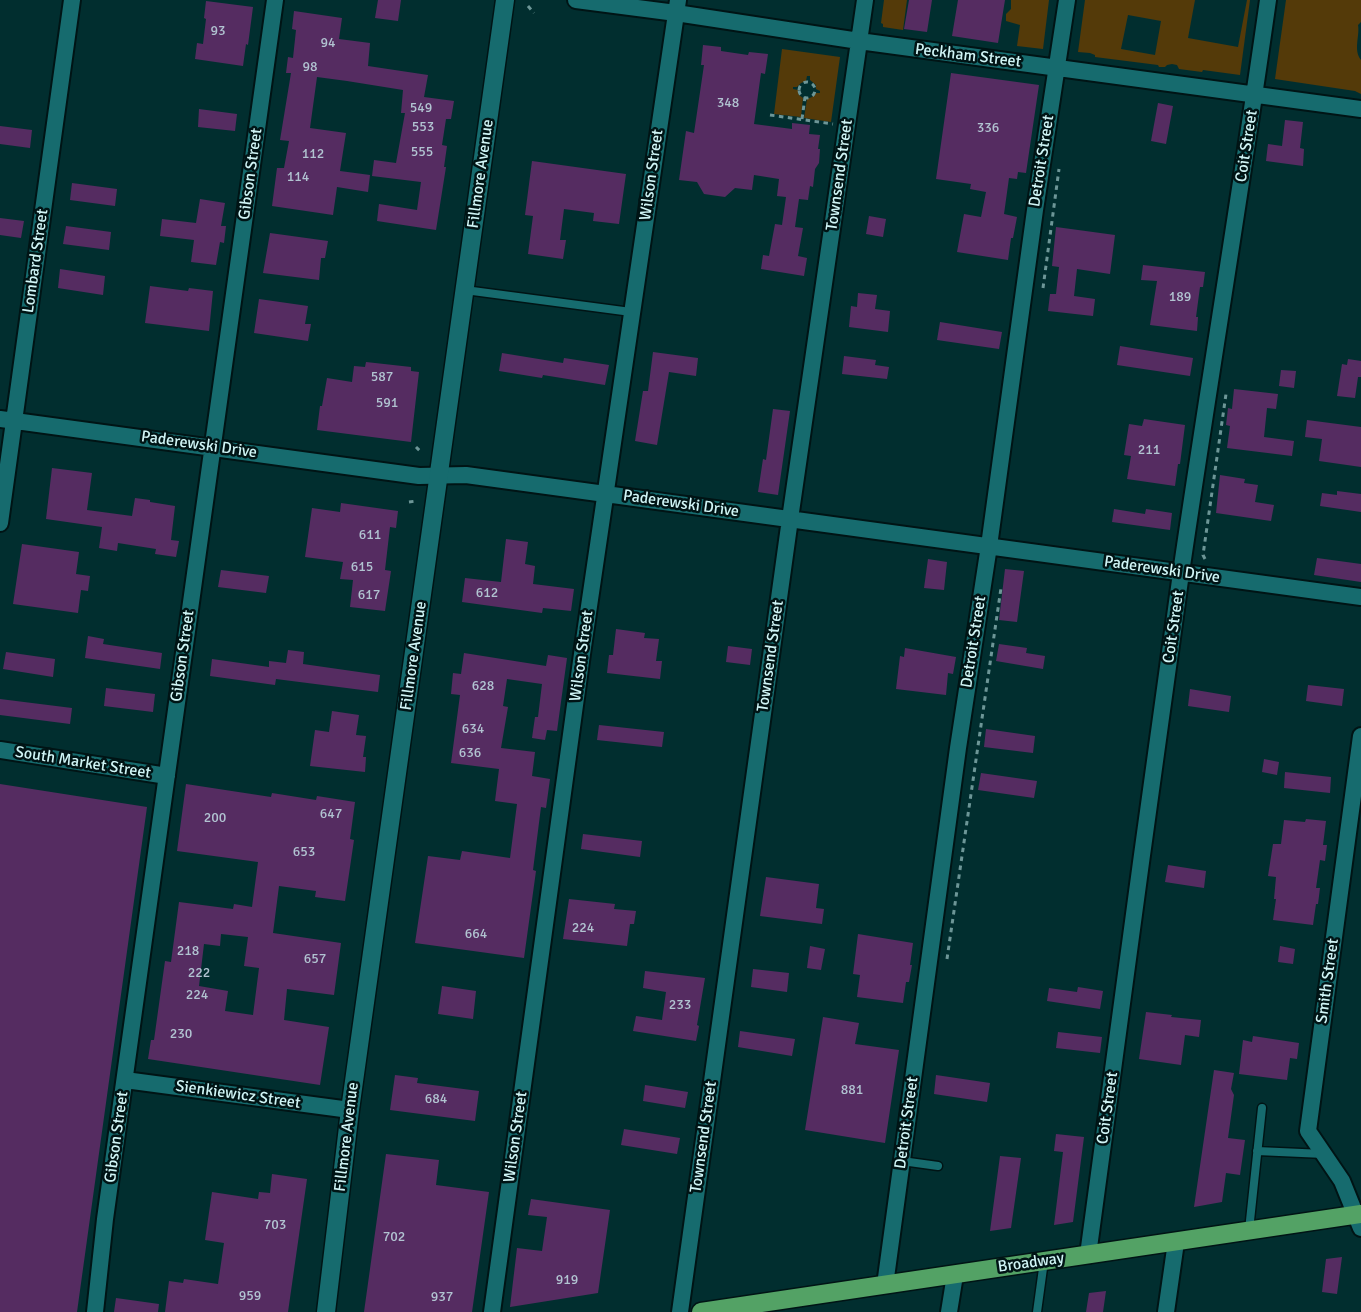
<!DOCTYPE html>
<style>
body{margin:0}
canvas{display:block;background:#012e2f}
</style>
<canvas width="1361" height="1312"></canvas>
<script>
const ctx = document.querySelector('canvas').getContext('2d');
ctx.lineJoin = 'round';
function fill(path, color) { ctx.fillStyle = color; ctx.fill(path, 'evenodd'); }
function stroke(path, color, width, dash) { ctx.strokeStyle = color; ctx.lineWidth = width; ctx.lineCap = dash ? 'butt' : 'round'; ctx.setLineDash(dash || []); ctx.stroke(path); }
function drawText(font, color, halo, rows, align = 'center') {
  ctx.font = font + ' Signika,sans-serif'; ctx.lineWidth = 5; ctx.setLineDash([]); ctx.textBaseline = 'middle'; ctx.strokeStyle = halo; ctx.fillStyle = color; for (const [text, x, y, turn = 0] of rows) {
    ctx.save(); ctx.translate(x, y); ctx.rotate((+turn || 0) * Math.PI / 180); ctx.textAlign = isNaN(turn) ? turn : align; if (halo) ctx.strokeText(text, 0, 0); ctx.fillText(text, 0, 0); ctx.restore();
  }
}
const green = new Path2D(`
 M884,0H907L903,30L883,27V24L881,23Z
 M1011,0H1049L1043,49L1017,46L1020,25L1006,21V14L1011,9Z
 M1085,0H1195L1188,38L1238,47L1247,0H1250L1240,75L1203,70L1202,72L1179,69L1177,65L1172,64L1167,65L1165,67H1159L1158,65L1095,57V55L1090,53L1078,52ZM1128,15L1161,21L1155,55L1121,49Z
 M1286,0H1361V22L1358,25C1360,36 1353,50 1361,60V94L1355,91L1275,79Z
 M782,49L840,57L831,122L804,118L807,99L812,97L815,93H820V91L816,89V85L810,80V76H807L806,81L801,83L797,87H793V89L798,90L799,95L803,98L801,117L774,114Z`);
const building = new Path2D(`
 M378,0H401L398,21L375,18Z
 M909,0H932L927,32L904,29Z
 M958,0H1005L998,43L952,36Z
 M206,1L253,7L248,45L246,44L243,66L195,59L197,43L203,44L206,19L204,18Z
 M294,11L342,18L339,39L370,43L368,66L428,75L424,97L454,101L451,119H446L442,145L447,146L444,167H446L436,230L377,221L379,204L417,210L421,182L372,176L374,160L396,163L405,113H401L403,90L347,81L317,77L310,128L346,133L340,171L370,175L368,192L337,187L333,215L272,206L277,168H284L289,141L280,140L291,73H286L288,57L293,58L296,30L292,29Z
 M703,45L721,47V51L748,55L749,52L768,54L765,74L761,73L754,124L792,129V123L810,125L809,134L820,135L818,149H820L819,163L815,169L813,187L810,186L808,200L799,199L795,227L803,228L798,256L807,258L804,276L761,269L763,255L769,256L775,224L782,225L786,197L777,196L779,179L754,175L752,190L735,188L725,197L704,194L697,182L679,180L686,131L694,133L704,65H701Z
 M951,73L1039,85L1026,173L1018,172L1017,179L1009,178L1004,214L1017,217L1013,238H1011L1008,260L957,252L964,214L981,217L986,192L970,189L971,184L936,179Z
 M1158,103L1173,106L1166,144L1151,141Z
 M199,109L237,114L235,131L198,127Z
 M1285,120L1303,122L1300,148L1304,149L1303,166L1266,161L1268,144L1282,146Z
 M0,126L32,130L30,148L0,144Z
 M532,161L626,174L619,224L593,221L594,213L564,209L560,240H566L563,259L528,254L533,216L525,215Z
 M72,183L117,189L115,206L70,200Z
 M200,199L225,203L221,226H226L224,243L220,242L216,265L191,262L194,240L160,236L162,219L196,223Z
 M869,216L886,219L883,237L866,234Z
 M0,218L24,221L21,238L0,235Z
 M66,226L111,232L109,250L63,244Z
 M1056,227L1115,235L1110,274L1077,269L1074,296L1095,299L1093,316L1048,311L1050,294H1056L1059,267L1052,266Z
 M270,233L328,241L325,258H321L319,280L263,273Z
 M1143,265L1205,272L1203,287H1200L1196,317H1198L1197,331L1150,325L1157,281L1141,280Z
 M60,269L105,276L103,295L58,288Z
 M150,286L188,291L189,288L213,291L209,331L145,323Z
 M858,293L877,295L875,309L890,311L888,332L849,327L851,306L857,307Z
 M259,299L308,306L305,324H311L308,341L254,333Z
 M940,322L1002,332L999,349L937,340Z
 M1120,346L1193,358L1190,376L1117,365Z
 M653,352L698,358L696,376L669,372L657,445L635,441L643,391H648Z
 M502,353L563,363L564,358L609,365L605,385L543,375L542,378L499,371Z
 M844,356L876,360L875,365L889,367L887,379L842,374Z
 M1348,359L1361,361V377H1358L1355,398L1337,396L1342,364L1347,365Z
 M366,362L411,367V371L419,372L411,442L317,430L320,406H322L327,378L352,382L354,366L365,367Z
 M1281,370L1296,371L1294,388L1279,386Z
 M1234,389L1278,394L1276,409L1267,408L1264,437L1294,441L1292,456L1227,448L1230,426L1226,425L1228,408L1232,409Z
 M773,409L790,411L778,495L758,492L763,459L766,460Z
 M1144,419L1185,425L1180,464H1178L1175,486L1127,479L1131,456L1124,455L1129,424L1142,426Z
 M1307,420L1361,427V467L1319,461L1322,439L1305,437Z
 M52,468L92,473L87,510L132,516L135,498L150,500V502L175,506L171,540L179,541L176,557L155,554L156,549L118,543L117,551L99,548L102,527L46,519Z
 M1220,475L1245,479L1244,483L1258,485L1255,502L1274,505L1271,521L1216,513Z
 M1337,491L1361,494V512L1320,506L1322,493L1337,495Z
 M341,503L398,511L396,528L390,527L385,570L391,571L385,611L350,607L353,580L340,579L343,562L305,557L312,508L340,512Z
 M1114,509L1145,514L1146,509L1172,513L1170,530L1112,522Z
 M506,539L528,542L525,564L535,566L533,584L574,589L571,611L543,608L542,613L462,602L465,578L501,582Z
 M22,544L79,552L76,574L90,576L88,591L81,590L78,613L13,604Z
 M1317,558L1361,564V582L1314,575Z
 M928,559L947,562L944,590L924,588Z
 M1005,569L1024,571L1017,622L999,620Z
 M221,570L269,576L266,593L218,587Z
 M616,629L645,633L644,638L659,639L656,661H662L660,679L607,673L609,655H613Z
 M88,636L104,639L103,644L162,653L160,669L85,658Z
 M999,644L1027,648L1026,653L1045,656L1043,669L996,661Z
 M728,646L752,649L750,665L726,662Z
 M905,648L956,657L953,674L948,673L946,695L896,689L900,656L904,657Z
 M288,650L304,652L303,664L380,675L378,692L276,679L275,685L210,676L212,659L269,667V661L286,663Z
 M6,652L55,659L53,677L3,669Z
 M464,653L546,666L548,655L567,658L557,731L547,730L545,740L532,738L535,717H538L542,684L507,679L503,706L508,707L501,748L535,752L532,776L550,779L546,808L541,807L533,870L536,871L524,958L415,943L428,856L460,860L462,851L510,858L517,804L495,801L499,769L451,763L460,695L451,694L453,673L461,674Z
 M1308,685L1344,689L1342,706L1306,701Z
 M106,688L155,694L153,712L104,706Z
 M1190,689L1231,696L1229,712L1188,706Z
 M0,699L72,708L70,724L0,715Z
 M332,711L359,715L356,735L366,736L363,757H366L365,772L310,766L315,730L329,732Z
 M599,725L664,732L662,747L597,740Z
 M986,729L1035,736L1033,753L984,747Z
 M1264,759L1279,762L1277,775L1262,772Z
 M1285,772L1331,777L1330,793L1284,788Z
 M981,773L1037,781L1034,798L978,790Z
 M0,784L147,807L77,1312H0Z
 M186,784L271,797L272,793L316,800L317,796L355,802L350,839L354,840L345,901L315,897L316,891L279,886L273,933L341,943L334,995L287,989L284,1020L329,1027L320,1085L148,1059L151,1040H154L165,961L171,962L179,902L233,909L234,904L252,907L258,862L177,851ZM221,934L248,937L244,966L259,968L253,1015L225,1011L228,991L199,986L204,944L220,946Z
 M1306,819L1326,821L1323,845H1327L1325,861L1320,860L1316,888H1320L1318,904H1316L1313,925L1273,920L1276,899H1274L1276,877L1268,876L1273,844H1281L1284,820L1305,822Z
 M583,834L642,841L640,857L581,849Z
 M1168,865L1206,871L1204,888L1165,882Z
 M766,877L819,884L816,908L824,909L822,924L760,916Z
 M569,899L615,904L614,909L636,911L634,924H630L627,946L563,939Z
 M858,934L913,943L910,965H912L909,982H906L903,1003L857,997L860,975L853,974Z
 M810,946L825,949L821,970L807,968Z
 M1280,946L1295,949L1293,964L1278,962Z
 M753,969L789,973L787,992L751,987Z
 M645,971L705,978L697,1025L699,1026L696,1041L633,1031L636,1016L662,1020L666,992L643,988Z
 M442,986L476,991L473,1019L438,1014Z
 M1078,987L1103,991L1100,1009L1047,1001L1049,988L1077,992Z
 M1146,1012L1172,1015L1171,1017L1201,1020L1199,1037L1185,1035L1181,1065L1139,1059Z
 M823,1017L859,1023L855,1044L899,1050L885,1143L805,1130Z
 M740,1031L795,1039L792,1056L738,1047Z
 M1058,1032L1102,1037L1100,1053L1056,1048Z
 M1253,1036L1299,1043L1297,1059L1290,1058L1287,1080L1239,1074L1243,1040L1252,1042Z
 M1214,1070L1234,1073L1231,1089L1234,1095L1228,1138L1245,1140L1240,1175L1226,1173L1222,1202L1194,1207Z
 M395,1075L418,1078L417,1083L479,1091L475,1121L390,1110Z
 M936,1075L990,1083L987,1102L934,1094Z
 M645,1085L688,1092L685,1108L643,1101Z
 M624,1129L680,1138L677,1154L621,1145Z
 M1056,1134L1084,1137L1073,1222L1054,1225L1063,1152L1054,1151Z
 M386,1154L439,1160L436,1185L489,1192L472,1312H364Z
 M1000,1156L1021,1158L1011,1228L990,1231Z
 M272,1174L307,1179L288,1312H165L169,1281L183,1283L184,1279L218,1284L224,1243L205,1240L212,1192L258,1199L259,1192L270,1193Z
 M531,1199L610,1210L598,1293L510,1307L517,1248L542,1251L547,1217L528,1215Z
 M1342,1257L1337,1294L1322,1292L1326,1259Z
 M1106,1291L1103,1312H1086L1089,1293Z
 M116,1298L159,1304L158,1312H114Z`);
const path = new Path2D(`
 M528,6L534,13
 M799 90a8 8 0 1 1 16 0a8 8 0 1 1-16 0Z
 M770,115L833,124
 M802,119L805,97
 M1043,288L1059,169
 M416,447L422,453
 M409,502L416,501
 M1205,559L1203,555L1226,394
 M947,959L1001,588`);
const lane = new Path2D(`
 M465,290L631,312
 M1257,1151L1324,1154
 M902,1161L938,1166
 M1249,1230L1262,1108
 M1037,1312L1044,1261`);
const street = new Path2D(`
 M576,0L676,13L859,41L1361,109
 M0,419L419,476L466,475L1361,597
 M0,523L72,0
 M1361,736L1308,1131L1342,1181L1361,1228
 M0,750L167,776
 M125,1080L350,1110
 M1088,1255C1120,1028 1148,800 1181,573C1209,382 1241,191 1268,0
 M885,1285L958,748L989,546L1035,210L1067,0
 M95,1312L105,1219L275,0
 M492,1312L582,654L678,0
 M680,1312L790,519L865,0
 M949,1312L955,1275
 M1166,1312L1176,1242`);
const secondary = new Path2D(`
 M326,1312L350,1110L505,0`);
const primary = new Path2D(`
 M701,1312L1361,1214`);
const numberNames = [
 ["93",218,31],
 ["94",328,43],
 ["98",310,67],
 ["348",728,103],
 ["549",421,108],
 ["553",423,127],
 ["336",988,128],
 ["555",422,152],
 ["112",313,154],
 ["114",298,177],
 ["189",1180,297],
 ["587",382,377],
 ["591",387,403],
 ["211",1149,450],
 ["611",370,535],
 ["615",362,567],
 ["612",487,593],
 ["617",369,595],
 ["628",483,686],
 ["634",473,729],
 ["636",470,753],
 ["647",331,814],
 ["200",215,818],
 ["653",304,852],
 ["224",583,928],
 ["664",476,934],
 ["218",188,951],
 ["657",315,959],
 ["222",199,973],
 ["224",197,995],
 ["233",680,1005],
 ["230",181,1034],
 ["881",852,1090],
 ["684",436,1099],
 ["703",275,1225],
 ["702",394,1237],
 ["919",567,1280],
 ["959",250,1296],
 ["937",442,1297]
];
const streetNames = [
 ["Peckham Street",968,56,7],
 ["Coit Street",1247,146,-81],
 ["Detroit Street",1042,161,-81],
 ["Gibson Street",251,174,-82],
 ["Fillmore Avenue",481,174,-82],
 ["Wilson Street",652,175,-82],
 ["Townsend Street",840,175,-82],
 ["Lombard Street",36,261,-82],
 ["Paderewski Drive",199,445,8],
 ["Paderewski Drive",681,504,8],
 ["Paderewski Drive",1162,570,8],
 ["Coit Street",1174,627,-82],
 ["Detroit Street",974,642,-81],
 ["Gibson Street",183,656,-82],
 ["Fillmore Avenue",414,656,-82],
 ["Wilson Street",582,656,-82],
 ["Townsend Street",771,656,-82],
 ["South Market Street",83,763,9],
 ["Smith Street",1328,981,-82],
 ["Sienkiewicz Street",238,1095,8],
 ["Coit Street",1108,1108,-82],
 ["Detroit Street",907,1123,-82],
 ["Gibson Street",117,1137,-82],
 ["Fillmore Avenue",347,1137,-83],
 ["Wilson Street",516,1137,-82],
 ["Townsend Street",704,1137,-82],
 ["Broadway",1031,1263,-8]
];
fill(green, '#543a09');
fill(building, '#552c61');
stroke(lane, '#001415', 11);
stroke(street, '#001415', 20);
stroke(secondary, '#001415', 21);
stroke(primary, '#001415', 21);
stroke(path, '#6d9697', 3, [4.5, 4.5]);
stroke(lane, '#166b6e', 8);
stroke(street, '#166b6e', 16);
stroke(secondary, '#166b6e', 18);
stroke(primary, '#53a265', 18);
drawText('14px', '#b1c3d1', null, numberNames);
drawText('16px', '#d0f5f6', '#001415', streetNames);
</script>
